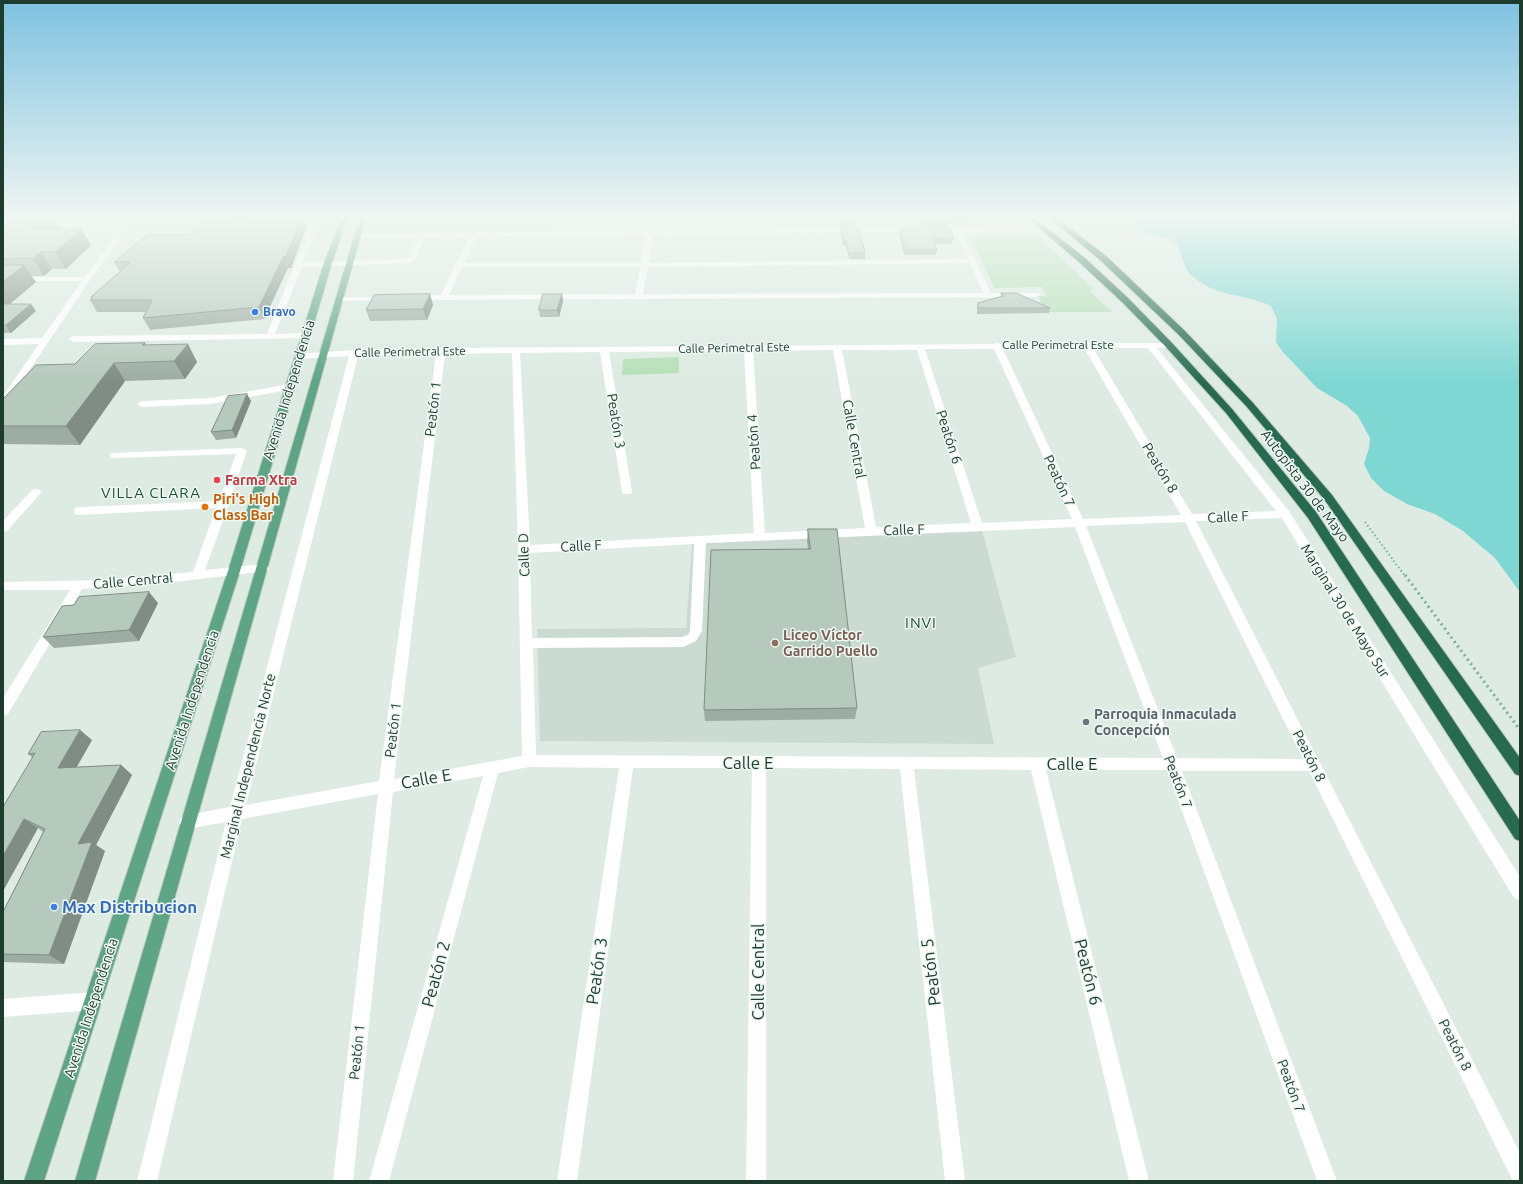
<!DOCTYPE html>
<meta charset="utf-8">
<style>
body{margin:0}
#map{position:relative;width:1523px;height:1184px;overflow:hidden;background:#ddebe2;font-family:Ubuntu,sans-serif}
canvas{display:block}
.frame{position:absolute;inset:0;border:4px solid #1d3c2e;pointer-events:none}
</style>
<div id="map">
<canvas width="1523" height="1184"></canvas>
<div class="frame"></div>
</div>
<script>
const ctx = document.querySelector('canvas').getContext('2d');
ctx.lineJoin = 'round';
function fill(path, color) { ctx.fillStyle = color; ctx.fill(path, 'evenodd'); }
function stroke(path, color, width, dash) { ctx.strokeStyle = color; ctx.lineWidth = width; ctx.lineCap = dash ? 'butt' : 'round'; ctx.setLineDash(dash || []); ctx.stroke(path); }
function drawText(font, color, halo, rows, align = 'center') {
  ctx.font = font + ' Ubuntu,sans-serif'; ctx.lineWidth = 3; ctx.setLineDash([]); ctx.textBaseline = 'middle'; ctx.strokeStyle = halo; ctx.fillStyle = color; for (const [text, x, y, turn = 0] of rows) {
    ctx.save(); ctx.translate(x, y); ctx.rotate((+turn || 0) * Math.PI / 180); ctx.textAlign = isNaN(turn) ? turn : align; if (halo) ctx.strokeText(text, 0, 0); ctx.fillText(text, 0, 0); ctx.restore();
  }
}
const built = new Path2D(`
 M982,530L1016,657L978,668L994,744L540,741L537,629L686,628L692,544Z`);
const green = new Path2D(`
 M980,234H1031L1036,235L1094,289L1089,290L1112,312H1045L1038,296H1046L1042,287L994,288L971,236Z
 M679,357V373L622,375L623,359Z`);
const water = new Path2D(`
 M1133,217H1520V592L1495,558L1463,531L1435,514L1407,504L1384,491L1371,478L1364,464L1369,448L1370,438L1358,416L1347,406L1317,388L1282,351L1276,342L1277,319L1271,306C1244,293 1217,298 1192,276C1181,267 1184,250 1173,241C1162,232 1143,239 1136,224L1137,222Z`);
const pathFar1 = new Path2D(`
 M1365,522L1405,576`);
const path = new Path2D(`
 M1405,575L1520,730`);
const minor = new Path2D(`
 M129,217H135L90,280L6,405L3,406V396L39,344L3,345V339L42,338L82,281H3V277H85L123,225H40L36,223L40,221H126Z
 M344,217L347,219L346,220L319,223L303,262L408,259L418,238H355V234H358L647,231L650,217H656L654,231L915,228L919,230L915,232L653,235L649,263L968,259L955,232H935L931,230L932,228L1046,227L1050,229L1046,231L962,232L991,293H1039L1040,295L1036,297L415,300L411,298L412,296L441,295L469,237H425L415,260L409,263L302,267L275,334L305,333L308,334L309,336L308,338L73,342L69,339L73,336L267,334L312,221L316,219ZM646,235L641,263H464L476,237ZM970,263L983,293L643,294L648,267ZM462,267H640L635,294L449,295Z
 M337,297H388L392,299L388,301H340L336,299Z
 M1086,341L1090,343H1172L1173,345L1172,347L1157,348L1289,511L1520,877V900L1514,898L1282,518L1196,521L1520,1153V1181H1513L1309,771H1182L1337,1181H1317L1167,770H1046L1149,1181H1129L1031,770L914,769L965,1181H945L900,769L766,768V1181H746L752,768H633L577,1181H557L619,768L529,767L498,773L389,1181H369L483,776L393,792L353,1181H333L378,794L242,819L157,1181H137L226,822L187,829L182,827L179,822L182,817L187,815L230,807L349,356L299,359L295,356L296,354L354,350L441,348L994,344L997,342L1000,344L1082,343ZM1084,348L1181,515L1083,519L1003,349ZM1093,348H1148L1276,511L1192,514ZM925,349H994L1072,519L982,523ZM833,350L865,528L765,533L753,351ZM842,350H917L971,523L876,527ZM744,351L754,533L530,545L520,353L600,352L622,492L623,494H631L632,492L609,352ZM512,353L518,549L522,756L394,779L445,354ZM436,354L379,781L246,805L358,356ZM1185,522L1303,759L1177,758L1086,526ZM1075,527L1163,758L536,755L533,648L683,647L696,641L702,631L706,543ZM694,544L690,631L688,635L682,637L532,638L530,553Z
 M290,384L295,387L293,389L211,404L142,407L137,404L142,401L211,398Z
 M242,448L247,451L229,502L230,504L228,507L205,570L263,564L267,565L269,568L267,571L166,583L82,589L8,714L3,716V698L70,590H3V582L101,580L193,572L216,508L79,515L75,514L74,511L75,508L79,507L219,501L236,454L115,458L111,457L110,455L111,453Z
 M36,489L40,490L41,492L40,494L7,531L3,532V521L32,490Z
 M94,992L100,995L103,1001L100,1007L94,1010L3,1017V999Z`);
const major = new Path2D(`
 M342,217H348L332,263L240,571L44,1181H24L228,571L324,263Z
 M360,217H366L95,1181H75Z`);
const highway = new Path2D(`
 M1026,217H1033L1085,258L1128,298L1172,343L1232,409L1316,512L1520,821V841L1515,839L1308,518L1226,413L1166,347L1122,302L1079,262Z
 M1048,217H1055L1105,255L1185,331L1253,403L1332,495L1520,758V776L1515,774L1324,499L1247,407L1179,335L1099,259Z`);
const wall = new Path2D(`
 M3,217H52L60,229H81L91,245L66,269H52L44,276H31L36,282L10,304L36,311L11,333H3Z
 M201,217H311L310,218L305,219L307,225L291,268H288L264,319L150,330L143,318L146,312H97L90,300L92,298L91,297L120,272L114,262L191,234Z
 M837,217H857L858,219L857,227L839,228Z
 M915,217H974L973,222H948L947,227H919Z
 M841,229L865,253V259H849L846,246H843L841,235Z
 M900,229L953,239L952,244H935L937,250L936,255H904L899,234Z
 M1001,293L1050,308L1049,313L977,314V308L978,303L1001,297Z
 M430,294L433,305L427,320L370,321L366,310Z
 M562,294L563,301L559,317H540L539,310Z
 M145,343L146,345L197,362L185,379L125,381L80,445L3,444V399L75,364Z
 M251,401L236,438L216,440L211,432Z
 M808,529L857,708L855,719L705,721L704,710L808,549L807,541Z
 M158,603L139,641L54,648L43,637Z
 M92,740L77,767L121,765L132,775L96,845L105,851L64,964L3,962V912L43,832L38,828L3,891L32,757L28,754Z`);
const shadedWall = new Path2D(`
 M46,217H52L60,230L29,229Z
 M206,217H212L216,226L206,219Z
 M302,217H304L307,225L291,268H288L264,319L259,307Z
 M81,229L91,245L66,269L55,252Z
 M41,252L52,269L44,276L33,258Z
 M24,265L36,282L5,308L3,305V282Z
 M430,294L433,305L427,320L423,309Z
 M562,294L563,301L559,317L557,310Z
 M31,304L36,311L11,333L6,325Z
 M188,344L197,362L185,379L174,361Z
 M114,363L125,381L80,445L66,426Z
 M247,394L251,401L236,438L232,430Z
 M149,592L158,603L139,641L129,630Z
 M80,730L92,740L70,778L58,768Z
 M121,765L132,775L96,845L105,851L64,964L49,955L78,844Z
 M24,819L38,828L3,891V856Z`);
const building = new Path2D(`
 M3,217H46L29,229H81L55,252H41L33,258L3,259Z
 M201,217H206V219L211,221L269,217H302L286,256L283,257L259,307L143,318L152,300H90L93,297H91L131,262H114L148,234H191Z
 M839,217H857L858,219H840Z
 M919,217H948L949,218H920Z
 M950,228L953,239L933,238L937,250H905L900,229Z
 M841,229H859L865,253H849L846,241H844Z
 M3,265H24L3,282Z
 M1001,293H1016L1050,308H978V303L1003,296Z
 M430,294L423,309L366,310L374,295Z
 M543,294H562L557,310H539Z
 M3,304H31L6,325L3,326Z
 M145,343L142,345L188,344L174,361L114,363L66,426H3V399L36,365L75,364L95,344Z
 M247,394L232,430L211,432L228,396Z
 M808,529H837L857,708L704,710L711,550L810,549Z
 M149,592L129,630L43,637L62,606L74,605L79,597Z
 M80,730L58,768L121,765L78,844L92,842L49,955L3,954V912L45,829L24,819L3,856V807L35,753L28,754L41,732Z`);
const markers = [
 [255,312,4,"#3f7fe0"],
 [217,480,4,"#e0444e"],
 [205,507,4,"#e8710a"],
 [775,643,4,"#8d6e63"],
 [1086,722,4,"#6b7280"],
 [54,907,4,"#3f7fe0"]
];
const farShopnames = [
 ["Bravo",263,312]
];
const farStreetnames = [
 ["Calle Perimetral Este",1058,345],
 ["Calle Perimetral Este",734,348,-1],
 ["Calle Perimetral Este",410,352,-1]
];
const streetNames = [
 ["Avenida Independencia",289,390,-73],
 ["Peatón 1",433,409,-83],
 ["Peatón 3",616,421,81],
 ["Peatón 6",949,437,72],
 ["Calle Central",854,439,80],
 ["Peatón 4",754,442,-94],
 ["Peatón 8",1160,468,59],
 ["Peatón 7",1059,481,65],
 ["Autopista 30 de Mayo",1305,486,53],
 ["Calle F",1228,517,-3],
 ["Calle F",904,530,-2],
 ["Calle F",581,546,-3],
 ["Calle D",524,555,-92],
 ["Calle Central",133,581,-5],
 ["Marginal 30 de Mayo Sur",1345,611,58],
 ["Avenida Independencia",192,700,-72],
 ["Peatón 1",393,730,-83],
 ["Peatón 8",1309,756,63],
 ["Marginal Independencia Norte",248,766,-76],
 ["Peatón 7",1178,782,69],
 ["Avenida Independencia",91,1008,-72],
 ["Peatón 8",1455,1045,63],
 ["Peatón 1",357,1052,-84],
 ["Peatón 7",1291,1086,70]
];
const healthNames = [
 ["Farma Xtra",225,480]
];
const foodNames = [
 ["Piri's High",213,499],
 ["Class Bar",213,515]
];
const educationNames = [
 ["Liceo Víctor",783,635],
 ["Garrido Puello",783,651]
];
const worshipNames = [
 ["Parroquia Inmaculada",1094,714],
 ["Concepción",1094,730]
];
const neighbourhoodNames = [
 ["VILLA CLARA",151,493],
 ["INVI",921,623]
];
const nearStreetnames = [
 ["Calle E",748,763],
 ["Calle E",1072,764],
 ["Calle E",426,779,-10],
 ["Peatón 3",597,971,-82],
 ["Calle Central",758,972,-90],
 ["Peatón 5",931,972,-97],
 ["Peatón 6",1088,972,76],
 ["Peatón 2",436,974,-75]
];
const nearShopnames = [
 ["Max Distribucion",62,907]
];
fill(built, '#ccdbd1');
fill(green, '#b4dfb7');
fill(water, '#7fd7d3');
stroke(major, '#c0c8c4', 2);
stroke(highway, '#c0c8c4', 2);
stroke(pathFar1, '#7ab296', 2, [1.5, 2.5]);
stroke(path, '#7ab296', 3, [2, 3.5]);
fill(minor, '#fff');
fill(major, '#5da585');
fill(highway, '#266b50');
fill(wall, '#9dada3');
fill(shadedWall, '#7f8d84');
fill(building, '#b6c9bd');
stroke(building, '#7f8d84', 1);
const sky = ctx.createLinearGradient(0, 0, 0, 382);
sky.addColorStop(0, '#7ec2e0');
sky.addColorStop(0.57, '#f0f6f2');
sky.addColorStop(1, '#f0f6f200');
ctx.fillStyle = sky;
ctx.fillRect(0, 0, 1523, 382);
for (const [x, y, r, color] of markers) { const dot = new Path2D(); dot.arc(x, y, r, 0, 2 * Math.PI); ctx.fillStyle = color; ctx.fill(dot); stroke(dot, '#eef7f1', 1.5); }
drawText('bold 12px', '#366cbe', '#eef7f1', farShopnames, 'left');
drawText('12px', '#1d3c2e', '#eef7f1', farStreetnames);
drawText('14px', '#1d3c2e', '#eef7f1', streetNames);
drawText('bold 14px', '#be3a42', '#eef7f1', healthNames, 'left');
drawText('bold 14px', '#c56008', '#eef7f1', foodNames, 'left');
drawText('bold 14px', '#785e54', '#eef7f1', educationNames, 'left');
drawText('bold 14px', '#5b616d', '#eef7f1', worshipNames, 'left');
ctx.letterSpacing = '1px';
drawText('15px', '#185037', '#eef7f1', neighbourhoodNames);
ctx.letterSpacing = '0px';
drawText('17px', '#1d3c2e', '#eef7f1', nearStreetnames);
drawText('bold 17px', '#366cbe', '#eef7f1', nearShopnames, 'left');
</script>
